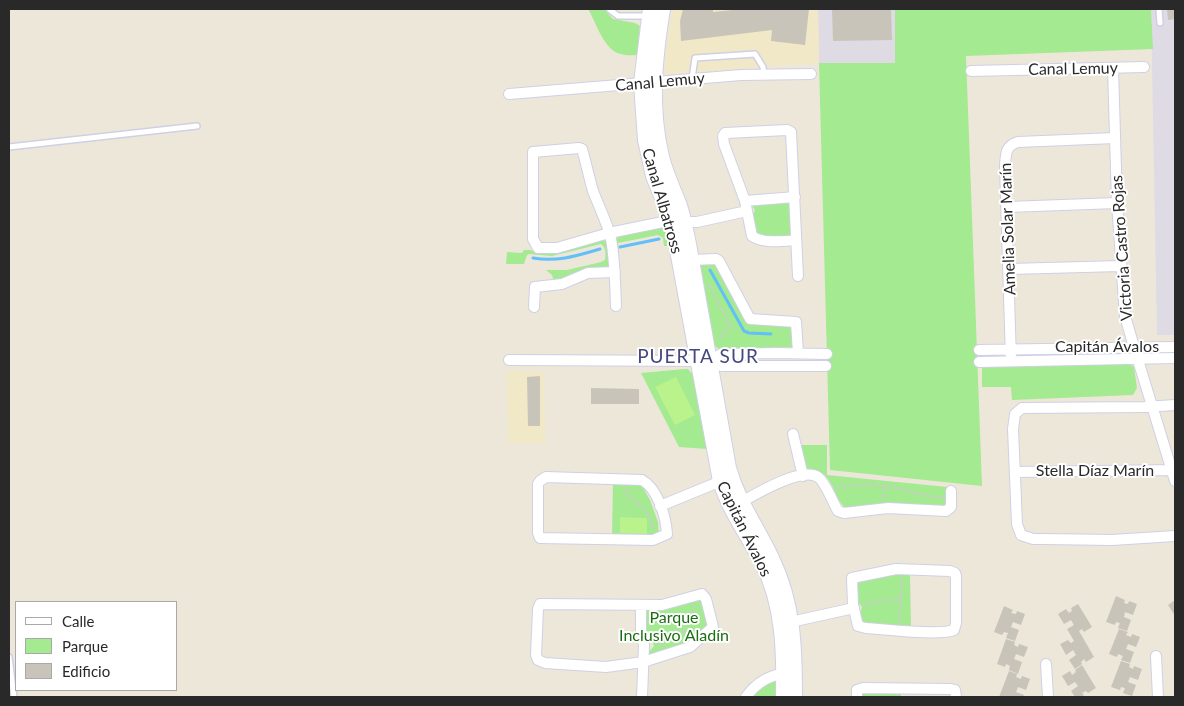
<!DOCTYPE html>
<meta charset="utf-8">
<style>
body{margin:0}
#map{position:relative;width:1184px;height:706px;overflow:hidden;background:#ede7da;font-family:Lato,sans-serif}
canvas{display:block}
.frame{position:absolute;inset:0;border:10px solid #292929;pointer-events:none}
.legend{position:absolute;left:15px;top:601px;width:162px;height:90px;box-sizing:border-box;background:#fff;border:1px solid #a9a9a9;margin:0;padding:6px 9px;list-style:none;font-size:15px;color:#292929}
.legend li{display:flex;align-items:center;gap:10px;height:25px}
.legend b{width:25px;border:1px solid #a9a9a9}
</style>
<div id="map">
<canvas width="1184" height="706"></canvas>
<div class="frame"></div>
<ul class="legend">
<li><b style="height:6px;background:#fff"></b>Calle</li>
<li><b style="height:14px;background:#a4ea90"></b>Parque</li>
<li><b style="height:14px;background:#c8c4ba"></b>Edificio</li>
</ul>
</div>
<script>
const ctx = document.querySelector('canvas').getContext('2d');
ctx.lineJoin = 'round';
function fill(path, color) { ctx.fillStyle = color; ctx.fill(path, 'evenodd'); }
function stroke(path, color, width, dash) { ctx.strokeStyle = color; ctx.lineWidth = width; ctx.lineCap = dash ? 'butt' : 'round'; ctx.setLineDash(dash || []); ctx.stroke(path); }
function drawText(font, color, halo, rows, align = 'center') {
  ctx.font = font + ' Lato,sans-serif'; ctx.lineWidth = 4; ctx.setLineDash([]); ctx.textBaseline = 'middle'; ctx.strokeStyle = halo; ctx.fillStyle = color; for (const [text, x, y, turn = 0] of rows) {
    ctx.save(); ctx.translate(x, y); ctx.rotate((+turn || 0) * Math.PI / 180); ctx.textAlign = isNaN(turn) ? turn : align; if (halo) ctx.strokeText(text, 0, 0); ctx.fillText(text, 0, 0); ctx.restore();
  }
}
const industrial = new Path2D(`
 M818,9H895V63H819Z
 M1151,9H1175V335H1157Z`);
const education = new Path2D(`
 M672,9H818L819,63L664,74Z
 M507,371L544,372L545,443H508Z`);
const green = new Path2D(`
 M588,9H604L613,19L635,23L640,26L637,55C632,55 626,56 621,54C604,51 596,22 588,9Z
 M895,9H1151L1153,49L966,56L982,486L830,470L819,63H895Z
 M789,201L794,233L789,238L757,235L752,217L755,210L752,206L755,203Z
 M661,227L666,230L671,246H664L663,238L658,235L618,243L619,254H616L615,241L620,235Z
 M603,240L607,242L610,267L606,270L554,282L552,275L546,270H567L601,262L605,260C606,253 606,248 601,244L552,256L529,254L527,255L524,264H506L507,252L522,253L524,250H531L532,251L541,252Z
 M714,261L745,317L793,324L794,346L792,347L719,349L713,345L698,264Z
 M1128,363L1134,367L1137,388L1133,395L1012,400L1011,387H982V367Z
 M684,369H688L693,375L707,449L679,447L641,373Z
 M802,445H827V475L947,487L949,502L947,507L847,509C834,500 835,482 822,473C817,470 811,470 806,468L799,447Z
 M613,481L641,484L650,500L658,522L659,535L612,537Z
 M910,573L911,628L862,623L860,614L862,607L857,601L856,579Z
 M702,599L710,624L688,645L648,655V653L654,646L651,639L646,636L644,609Z
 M778,679V697H752L764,686Z
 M901,690V697H859L860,692Z`);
const pitch = new Path2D(`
 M676,377L695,415L675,425L655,387Z
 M620,517L647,518V534L620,533Z`);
const stream = new Path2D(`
 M620,247L659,239
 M533,258C558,262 576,256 600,249
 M710,270L744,331L749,333L771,334`);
const building = new Path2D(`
 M683,9H713V12L742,9H809L805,45L771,41L772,30L681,41L680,21Z
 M832,9H891L892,40L833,41Z
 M1167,9H1175V19L1168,20Z
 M540,376V426H528L527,377Z
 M591,388L639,389V404H591Z
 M1116,596L1125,600L1124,603L1128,604L1129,601L1137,604L1133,615L1125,612L1124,617L1131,620L1127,631L1118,628L1120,623L1116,622L1115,625L1106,622Z
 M1175,600V616L1168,605Z
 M1078,604L1092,627L1084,632L1082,629L1079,631L1094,657L1086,662L1084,659L1081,662L1082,664L1075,669L1069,660L1076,655L1073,650L1066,655L1060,644L1068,640L1071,643L1074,641L1067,629L1074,625L1071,620L1064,624L1058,614L1066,609L1069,613L1072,611L1071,608Z
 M1004,606L1013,610L1011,613L1016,614L1017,611L1025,614L1021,625L1013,622L1011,627L1019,630L1015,641L1006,638L1008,633L1004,632L1002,635L994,632Z
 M1119,629L1128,632L1126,635L1131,637L1132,634L1140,637L1136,647L1128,644L1126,649L1134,652L1130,663L1121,660L1123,656L1118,654L1117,657L1109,654Z
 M1006,639L1015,642L1014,645L1018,647L1019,644L1028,647L1024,657L1016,654L1014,659L1022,662L1018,674L1009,670L1010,666L1006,664L1005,667L997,664Z
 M1121,661L1130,664L1129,667L1133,669L1134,666L1142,669L1138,680L1130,677L1128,682L1136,685L1132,696L1123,693L1125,688L1121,687L1120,690L1111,687Z
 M1082,665L1096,688L1088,693L1086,691L1082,693L1084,695L1081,697H1075L1071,691L1078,686L1075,682L1068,686L1062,676L1070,671L1072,675L1076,672L1075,670Z
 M1009,671L1017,674L1016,677L1021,679L1022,676L1030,679L1026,690L1018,687L1016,692L1024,695L1023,697H999Z`);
const path = new Path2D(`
 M709,285L731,327L718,339
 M625,488L629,497L646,511L654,528
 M836,488C853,485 871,483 888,486C906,489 924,498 943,497
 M883,498L885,486
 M863,604L901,599
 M676,612L686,638
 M899,622L902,579
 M659,646C671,632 688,624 696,606`);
const lane = new Path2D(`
 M609,9L618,16H648
 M1159,9L1160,23
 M692,79L695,58L755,54L763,67L764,74
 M9,147L197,126
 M9,657L14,697`);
const street = new Path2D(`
 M1113,68L1117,203L1125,316L1134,347L1175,481
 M971,71L1144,67
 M509,94L741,75L811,74
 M745,201L795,197
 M1007,207L1117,203
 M796,240C784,241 763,244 752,236L745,201L724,144L723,136L725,133L787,130L791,132L798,276
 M692,260L716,259L719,261L750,319L796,322L798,353
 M1009,269L1121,266
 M616,306C615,283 615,261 611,239C607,222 599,207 593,191C589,177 586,163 582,149L579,148L533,152V239L538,248H557L609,233L663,222H697L747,211
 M534,307L535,287L562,284L588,273L615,272
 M979,350L1175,347
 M509,360L710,361L721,366H826
 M1011,360L1005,166C1006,154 1005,146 1018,142L1115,138
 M710,361L721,354L778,353L827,354
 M979,362L1175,358
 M1175,405L1145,407L1022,408L1015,414L1013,429L1017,524L1021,535L1033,539H1043L1112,540L1175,536
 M793,434L803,476
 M1015,472L1175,470
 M546,477L642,480C658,489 666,517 667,534L653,540L540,538L538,533V484L540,481Z
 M738,504C754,495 801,466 818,477C826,483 833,503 838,511L844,513L888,508L946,511L951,507V491
 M660,506L726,479
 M896,569L950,571L955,573L956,576V623L954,630C939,636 885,629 866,628L858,626L853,605L852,578Z
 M702,594L706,599L713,627L690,647L643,662L606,667L545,663L538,660L536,655L538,609L540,604L662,605Z
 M641,605V634L644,645L642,697
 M786,623L854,608
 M1156,656L1158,697
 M1046,664L1048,697
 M746,697C756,683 771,674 789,673
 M857,697V690L863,688L951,689L955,690L956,697`);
const secondary = new Path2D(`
 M650,9L641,83L645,140L653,176L668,213L674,234L720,481C729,511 748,536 762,563C783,605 784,651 783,697
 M663,9C655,58 650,107 662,157C666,173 673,188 679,203C684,216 686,231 689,244L729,468C739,503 757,526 772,558C794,604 795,647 795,697`);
const streetNames = [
 ["Canal Lemuy",1073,69,-1],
 ["Canal Lemuy",660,82,-5],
 ["Canal Albatross",662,201,74],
 ["Amelia Solar Marín",1008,229,-92],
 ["Victoria Castro Rojas",1122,248,-94],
 ["Capitán Ávalos",1107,347],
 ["Stella Díaz Marín",1095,471],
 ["Capitán Ávalos",744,529,64]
];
const parkNames = [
 ["Parque",674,618],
 ["Inclusivo Aladín",674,636]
];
const quarterNames = [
 ["PUERTA SUR",698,357]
];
fill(industrial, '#dfdbe5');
fill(education, '#f1e8c7');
fill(green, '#a4ea90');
fill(pitch, '#baf28b');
stroke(stream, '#62bffa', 3);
fill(building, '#c8c4ba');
stroke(lane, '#cfd0e4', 8);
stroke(street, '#cfd0e4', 12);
stroke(secondary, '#cfd0e4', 16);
stroke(path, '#ccc', 2, [4, 2.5]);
stroke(lane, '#fff', 5);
stroke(street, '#fff', 10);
stroke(secondary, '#fff', 14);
drawText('16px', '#292929', '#fff', streetNames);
drawText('16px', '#1b6d13', '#fff', parkNames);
ctx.letterSpacing = '1px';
drawText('19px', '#45497e', '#fff', quarterNames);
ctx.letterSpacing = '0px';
</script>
